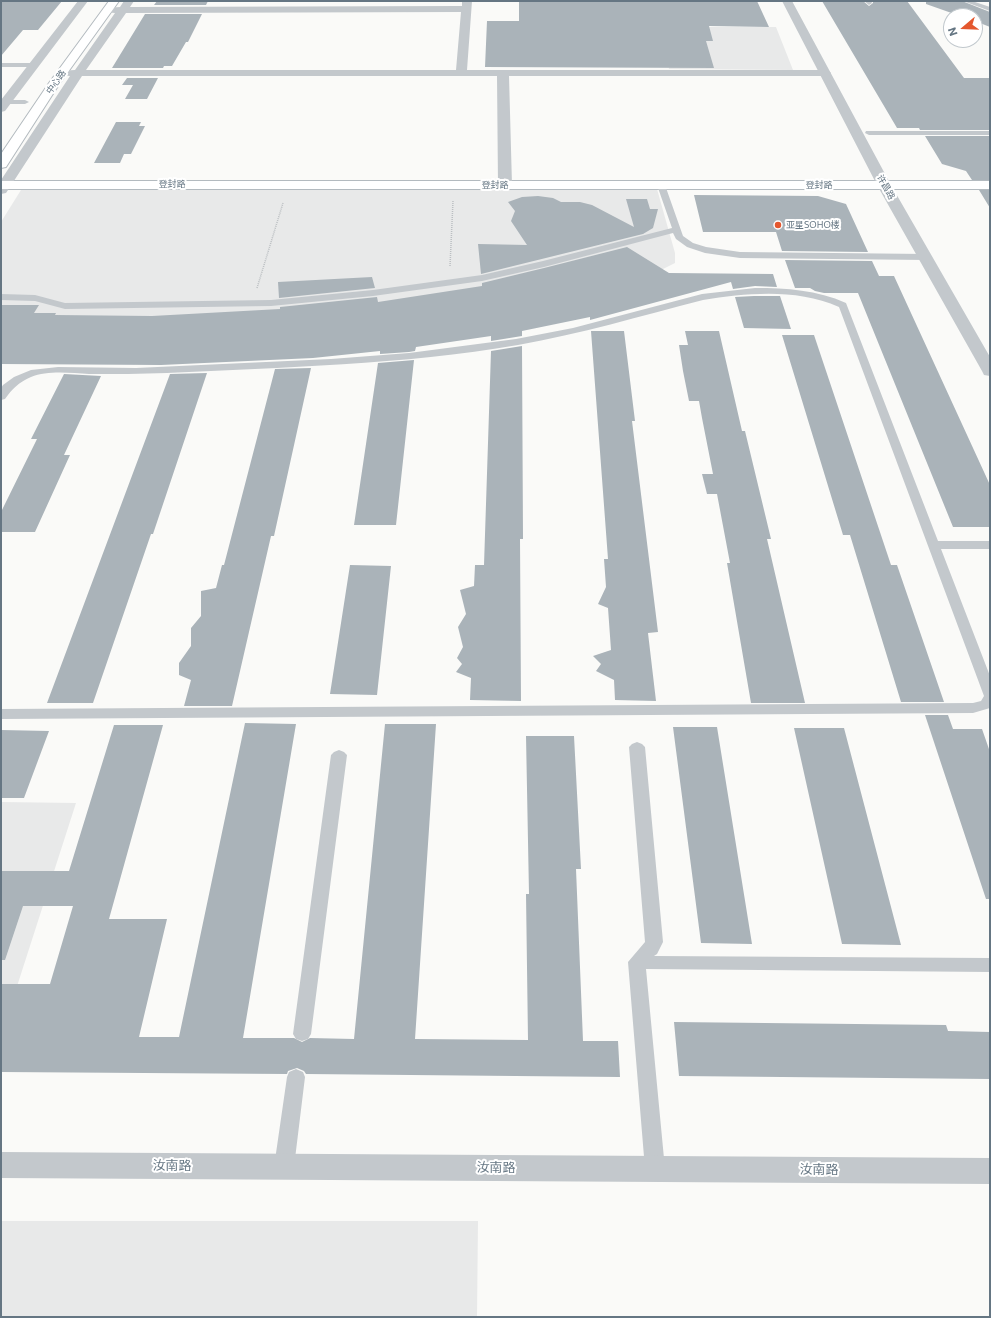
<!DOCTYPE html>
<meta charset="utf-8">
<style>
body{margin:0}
#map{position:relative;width:991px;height:1318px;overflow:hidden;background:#fafaf8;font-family:Commissioner,sans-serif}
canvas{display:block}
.frame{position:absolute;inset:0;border:2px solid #657683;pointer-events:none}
.north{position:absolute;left:943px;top:8px;width:40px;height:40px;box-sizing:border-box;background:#fff;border:1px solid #c1c8cd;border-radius:50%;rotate:251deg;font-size:11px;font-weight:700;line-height:16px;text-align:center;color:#657683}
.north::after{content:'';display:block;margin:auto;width:14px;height:18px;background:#e4572e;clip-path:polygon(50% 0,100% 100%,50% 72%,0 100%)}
</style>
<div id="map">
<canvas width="991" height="1318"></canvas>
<div class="frame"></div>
<div class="north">N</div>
</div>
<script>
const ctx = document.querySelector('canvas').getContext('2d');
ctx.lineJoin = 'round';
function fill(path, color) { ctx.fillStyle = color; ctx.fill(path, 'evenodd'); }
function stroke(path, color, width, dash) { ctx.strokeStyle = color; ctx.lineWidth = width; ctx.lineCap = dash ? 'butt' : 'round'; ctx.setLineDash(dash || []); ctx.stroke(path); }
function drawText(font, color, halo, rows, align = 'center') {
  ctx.font = font + ' Commissioner,"Noto Sans SC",sans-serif'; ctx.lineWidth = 4; ctx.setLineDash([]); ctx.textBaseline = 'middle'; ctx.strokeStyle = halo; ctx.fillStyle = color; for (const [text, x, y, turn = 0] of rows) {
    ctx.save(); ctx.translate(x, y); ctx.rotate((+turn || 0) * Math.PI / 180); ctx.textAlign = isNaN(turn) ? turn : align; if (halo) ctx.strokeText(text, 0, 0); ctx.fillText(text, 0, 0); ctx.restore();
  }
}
const built = new Path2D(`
 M659,27H776L793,70L669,69Z
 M657,189L675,253V263L655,273L627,281L1,337V222L21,190Z
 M1,802L76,803L1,1036Z
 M1,1221H478L477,1317H1Z`);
const building = new Path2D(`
 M1,1H62L38,30H23L1,56Z
 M157,1H208L206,5H154Z
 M519,1H757L769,27L709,26L713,41H706L714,68L485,67L487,21H519Z
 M822,1H863L869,6L873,3V1H907L964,78H990V130H920L919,128H897Z
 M926,1H962L990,12V27L975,21V16H960L926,4Z
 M145,14H202L188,42H186L172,66H164L163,68H112Z
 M127,78H158L147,99H125L133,85H122Z
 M116,122H141L139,126H145L131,154H124L120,163H94Z
 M925,136H990V180H972L966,171L942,164Z
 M979,190H990V208Z
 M694,195L818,196L846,204L868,252L782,251L776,232H703Z
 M538,196L553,198L561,202H580L592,205L634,227L626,199H647L650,209H658L653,228L643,234L481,274L478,244L527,245L511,221L515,211L508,202L522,197Z
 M627,247L669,273L773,274L777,287L755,286L733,289L731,282L590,320V317L522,331V336L491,341V336L416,347L415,351L409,352L380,354V351L313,358L161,365L1,364V305H39L34,313H56L55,315L152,316L280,309V307L377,297L378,302L482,286V283L544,268Z
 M785,260L872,261L879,276H894L990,485V527H953L858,293H824L815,291L810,288H795Z
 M372,277L375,288L279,298L278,282Z
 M754,296H780L791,329L744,328L735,297Z
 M591,331H624L635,421H632L658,632L648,633L656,701L615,700L614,680L596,671L601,664L593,656L611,650L608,608L598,604L606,587L604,559H608Z
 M685,331H719L742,431H745L771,539H767L805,703H751L727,563H730L717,494H707L702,474H713L702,418L699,401H689L683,371L679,345H688Z
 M782,335H814L891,565H897L944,702H901L850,535H843Z
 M522,346L523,539H520L521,701L470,700L471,678L456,672L462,664L457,658L463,647L458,627L466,614L460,590L474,586L475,565H484L491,351Z
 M414,360L396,525H354L378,363Z
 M311,368L274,536H271L232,706H184L191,680L179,675V663L191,646V628L201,616V591L216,588L222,565H224L275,369Z
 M207,373L153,534H151L93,703H47L170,374Z
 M64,374L101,376L64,455H70L35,532H1V512L37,439H31Z
 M350,565L391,566L377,695L330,694Z
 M925,715H948L953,729H982L990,752V899H986Z
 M245,723L296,724L243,1038H294L302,1042L310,1038L354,1039L385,724H436L415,1039L528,1040L526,894H529L526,736H574L581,869H576L583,1041H618L620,1077L306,1074L304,1071L297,1068L288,1071L287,1074L1,1072V984H50L73,906H23L5,960H1V871H69L114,725H163L109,919H167L139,1037H179Z
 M673,727H717L752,944L701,943Z
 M794,728H844L901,945L842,944Z
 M1,730L49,731L24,798H1Z
 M674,1022L946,1025L948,1031L990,1032V1079L679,1076Z`);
const path = new Path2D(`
 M450,266L453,201
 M257,288L283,203`);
const service = new Path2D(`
 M864,1H871L872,3L869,5Z
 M963,1H972L990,7V11Z
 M1,63H33L37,65L33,67H1Z
 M1,100H25L29,102L25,104H1Z
 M866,131H990V135H869L865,133Z
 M661,182L665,185L683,236L693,243L706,247L740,252L926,254L931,257L926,260L740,258L705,253L687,247L676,239L673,233L544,267L482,281L373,296L271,306L65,309L35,301L1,300V294L35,295L65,303L271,300L373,290L482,275L543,261L672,228L657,185Z
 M755,288C787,288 817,290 846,303L938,541H990V549H941L990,676V708L973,713L1,719V709L973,703L981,701L984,696L839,307C796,288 747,293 703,300C641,316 580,334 518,345C402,365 284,367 167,373C141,374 115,374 89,374C71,373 48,370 31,377C19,382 12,389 5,399L1,400V388L3,385L14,377L31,370L58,367L136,368L331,359L409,353L516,339L573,328L702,294Z
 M637,742L642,744L645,747L663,942L657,954L654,956L990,958V972L646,969L665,1169L662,1175L655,1178L648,1175L645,1169L628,962L645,942L629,747L632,744Z
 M339,750L344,752L347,755L311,1034L308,1039L302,1041L296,1039L293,1034L331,755L334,752Z
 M296,1069L303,1072L305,1077L294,1167L291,1173L284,1176L277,1173L274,1167L287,1077L289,1072Z`);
const minor = new Path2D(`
 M78,1H88L5,111L1,112V100Z
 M124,1H134L130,7L462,6V1H472L467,70H825L829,71L831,73L829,75L825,76H509L512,185L510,188H500L498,185L497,76H82L8,190L6,193L1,194V180L70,76L58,75L56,73L58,71L75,70L115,13L104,12L103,10L104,8L120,7ZM461,12L456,70H86L126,13Z`);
const tertiary = new Path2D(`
 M782,1H792L891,185L990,357V376L984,375L982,371L877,185Z
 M1,1152L990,1158V1184L1,1178Z`);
const secondary = new Path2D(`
 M109,1H119L58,86L6,167L1,168V154L49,83Z
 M1,181H990V189H1Z`);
const markers = [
 [778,225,4,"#e4572e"]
];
const farStreetnames = [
 ["中心路",56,82,-55],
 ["登封路",172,184],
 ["登封路",495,185],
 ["登封路",819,185],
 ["许昌路",886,187,61]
];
const farPoinames = [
 ["亚星SOHO楼",786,225]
];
const nearStreetnames = [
 ["汝南路",172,1166],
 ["汝南路",496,1168],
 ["汝南路",819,1170]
];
fill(built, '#e8e9e9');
fill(building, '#aab3b9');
stroke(secondary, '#b3babf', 2);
stroke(path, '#bbbfc2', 1.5, [1, 1]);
fill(service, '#c3c8cc');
fill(minor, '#c3c8cc');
fill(tertiary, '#c3c8cc');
fill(secondary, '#fff');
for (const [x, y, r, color] of markers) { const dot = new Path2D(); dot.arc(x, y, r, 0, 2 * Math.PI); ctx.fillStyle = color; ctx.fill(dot); stroke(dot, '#fff', 1.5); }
drawText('9px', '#657683', '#fff', farStreetnames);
drawText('9px', '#657683', '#fff', farPoinames, 'left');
drawText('13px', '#657683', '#fff', nearStreetnames);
</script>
